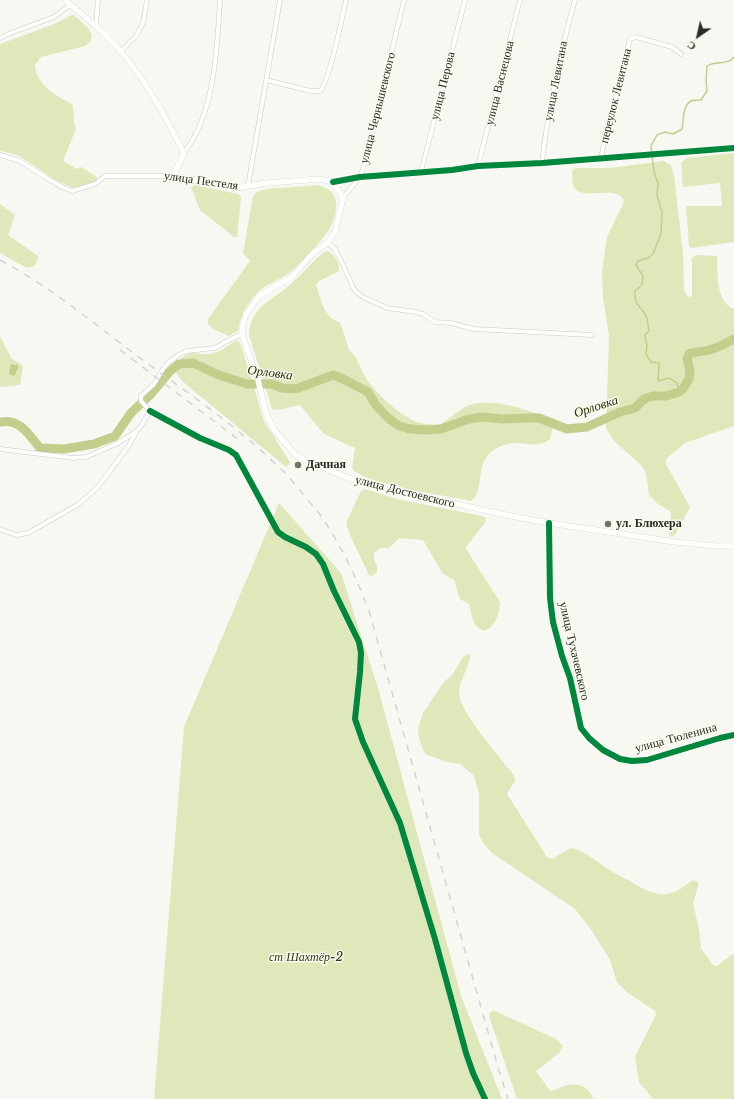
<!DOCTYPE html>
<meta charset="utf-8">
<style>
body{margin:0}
#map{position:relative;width:734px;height:1099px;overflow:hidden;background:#f7f8f1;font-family:"Libre Baskerville",serif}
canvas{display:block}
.north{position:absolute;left:678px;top:16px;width:40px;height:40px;-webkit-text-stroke:3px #f8fbee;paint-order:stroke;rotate:214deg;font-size:11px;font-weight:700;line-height:16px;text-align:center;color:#292a25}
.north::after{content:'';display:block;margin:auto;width:14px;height:18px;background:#292a25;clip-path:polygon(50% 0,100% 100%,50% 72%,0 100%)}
</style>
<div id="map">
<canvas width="734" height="1099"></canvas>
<div class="north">С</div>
</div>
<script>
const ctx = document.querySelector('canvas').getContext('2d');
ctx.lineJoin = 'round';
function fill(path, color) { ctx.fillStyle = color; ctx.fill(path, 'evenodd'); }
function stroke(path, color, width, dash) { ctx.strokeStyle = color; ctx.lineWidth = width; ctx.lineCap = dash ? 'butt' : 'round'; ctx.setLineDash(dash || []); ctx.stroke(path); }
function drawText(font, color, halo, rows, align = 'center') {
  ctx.font = font + ' "Libre Baskerville",serif'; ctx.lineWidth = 3; ctx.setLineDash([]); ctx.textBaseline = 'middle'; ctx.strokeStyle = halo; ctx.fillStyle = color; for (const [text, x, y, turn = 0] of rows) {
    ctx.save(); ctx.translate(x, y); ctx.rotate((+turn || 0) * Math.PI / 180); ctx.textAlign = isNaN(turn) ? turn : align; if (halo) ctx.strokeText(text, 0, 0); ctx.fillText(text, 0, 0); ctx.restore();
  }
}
const green = new Path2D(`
 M71,15H74C83,24 102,36 85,46L41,57L35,65C36,85 56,96 72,104L73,107L74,123L76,129L63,161L77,169L81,167L97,177L98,181L95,184L75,189L54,179L21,157L13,154L0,151V44L57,23Z
 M734,153V242L691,248L689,246L686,206H722L720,183L683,187L681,163L687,158Z
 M664,161L671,165L674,175L683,253L684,290L688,297L692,296V258L696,255L717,256C718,274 715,301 734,309V426L685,443L667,458L666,464L690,507L680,527L673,537L669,535L671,515L670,511L658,504L649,495L646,473L642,466L613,440L606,428L609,335L603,298L602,271L607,237L624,202C618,178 564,214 573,169L576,168H611Z
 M195,185L238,194L241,197L237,237H234L200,210L191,187Z
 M317,185C328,188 336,192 336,205C336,229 317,245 302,261C297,265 292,272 286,275C277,281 265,285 257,293C247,303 240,317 238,331L229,336L213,329L208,323V319L250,261L243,253L253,196C257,191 262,190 268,189Z
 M0,204L15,215L8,235L38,256C38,264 33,269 25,267L0,253Z
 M326,251C334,252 340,263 339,271L319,281L316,285L324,309L331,318L340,323L342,328L349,350C357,355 359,367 364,375C372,389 396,412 411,419C418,423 431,426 440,424C443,423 446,420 448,419C458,412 465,405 477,403C500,400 531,410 551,420L553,426L550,439C539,448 527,443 514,443C508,443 499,446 494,450C473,463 486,491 471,501C449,496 362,484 352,468L355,448L324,434L300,405C291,406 280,412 272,409L249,335C250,306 274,300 292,283C304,273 313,260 326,251Z
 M0,336L11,358L23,366L20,385L0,387Z
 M237,340L239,342L241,345L264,421L290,462L289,465L286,467L193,390C183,381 168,373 181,359C184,356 187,354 191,353C197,353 204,355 210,354C220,352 229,345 237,340Z
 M365,489L397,499L482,516L486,518L485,523L466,547V549L500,602C501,613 489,642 476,625C472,620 471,611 469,604L460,599L454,580L443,574L423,540L399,538L389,548H380L374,553V559L377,567V572L372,576L369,575L350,535L346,523L361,491Z
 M279,503L341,573L378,688L461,996L502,1099H154L184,727Z
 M469,654L470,656V659C467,669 460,682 459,691C456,708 502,760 514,775L515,781L508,792L507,794L547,857L552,859L571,848C587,852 597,862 611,871C615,874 620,876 624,878C638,885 651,896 667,894C678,893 685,885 693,880L698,882V887L693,903L699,930L701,948L712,964L715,966L718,965L731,955L734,954V1099H653L639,1082L635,1057L656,1015L655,1011L628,993L617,982L610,960L590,928L575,909L492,853L484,844L479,835V794L474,776L460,764L447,762L427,755L423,750L419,738L418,728L423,713L444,682L452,675L464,656Z
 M493,1011H495L556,1039L563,1046L558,1054L536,1071L550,1091C556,1091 562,1086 568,1085C580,1083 590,1088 593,1099H517L489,1016L490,1013Z`);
const water = new Path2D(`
 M11,364L17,365L19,367L14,376L9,374Z`);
const stream = new Path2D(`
 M679,392L677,383L669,378L658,381L659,363L651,362L646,354L647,346L645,335L649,331C648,327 648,322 647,318C642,305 634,308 635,291L642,285L643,276L636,265L638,261L648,258L653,254L661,234L662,212L657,195L658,183L654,172L651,146L657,135L665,132L673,134L682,129C684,121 682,106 691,101C693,100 698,100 701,100L707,91L706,81L707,66C715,60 727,66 734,57`);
const river = new Path2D(`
 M0,422C20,418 29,435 40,448L64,449L94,444L115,436L131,413L150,395L170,371L179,364L193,363L219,375L247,384H271L282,388L296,389L333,375L343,379L368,392L375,404L388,418L399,426L410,429L425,430L441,429L469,419L482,417L503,419L527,418H539L567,429L587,427L620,412L635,408L644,399L653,396H666L679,392L683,389L689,379L690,370L687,359L689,354C696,351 702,352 709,350C718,348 726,343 734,339`);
const minor = new Path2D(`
 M96,26L98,0
 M0,38L11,33L54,17L70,5
 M121,51L136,36L143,23L147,0
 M266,80L311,91H320C330,80 342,18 346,0
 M184,153C215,113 217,49 220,0
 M0,155L20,161L48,179L62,187L72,191L95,184L105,176H173
 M601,159L606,132L630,39L636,37L672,47L681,54
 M542,163C548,109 560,53 575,0
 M478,166L520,0
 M421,172L465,0
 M333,182L360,177L452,170L478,166L542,163L734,148
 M248,186L280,0
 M343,198L360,177L365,163L404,0
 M328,243L335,249L340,259L355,291L363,297L387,308L416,312L423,314L435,322L451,323L474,329L592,335
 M150,411L200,438L229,450L236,455L278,532L285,537L306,547L316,554L323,564L334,591L359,642L361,653L360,672L355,719L363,742L400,823L435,939L466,1053L473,1073L485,1099
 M0,449L73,458L86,457L116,444L128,437L140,428L150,411L141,401V396L154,384L163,369L169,362L180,354L187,351L215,348L227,341L242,334
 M549,523L550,598L553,622L562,656L570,678L581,728L589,738L603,750L620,759L632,761L647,760L720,738L734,735
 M0,529L16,535L28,533L79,504L98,487L128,447L137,431`);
const secondary = new Path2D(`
 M65,0C84,16 105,32 121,52C146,80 167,120 184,153L173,176L236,188L267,183L320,179L333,182L343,198L335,231L328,243L314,252L292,277L259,296L246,314L243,323L242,334L258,380L266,413L274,430L296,455L303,459L348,478L380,487L506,515L549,523L675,542L716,546H734`);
const rail = new Path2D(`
 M0,260C49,286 92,322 136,355C185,391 237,426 281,469C294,482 306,498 318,512C340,542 356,577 369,611L499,1071L508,1099
 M120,350L243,443`);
const cycleway = new Path2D(`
 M333,182L360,177L452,170L478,166L542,163L734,148
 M150,411L200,438L229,450L236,455L278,532L285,537L306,547L316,554L323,564L334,591L359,642L361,653L360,672L355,719L363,742L400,823L435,939L466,1053L473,1073L485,1099
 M549,523L550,598L553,622L562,656L570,678L581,728L589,738L603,750L620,759L632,761L647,760L720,738L734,735`);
const markers = [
 [298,465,4,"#71726c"],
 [608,524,4,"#71726c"]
];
const streetNames = [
 ["улица Левитана",556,81,-79],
 ["улица Васнецова",500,83,-76],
 ["улица Перова",443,86,-76],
 ["переулок Левитана",616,96,-76],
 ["улица Чернышевского",378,108,-76],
 ["улица Пестеля",201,181,8],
 ["улица Достоевского",405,492,14],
 ["улица Тухачевского",574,651,77],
 ["улица Тюленина",676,738,-15]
];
const poiNames = [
 ["Дачная",306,465],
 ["ул. Блюхера",616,524]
];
const parkNames = [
 ["ст Шахтёр-2",306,958]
];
const waterNames = [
 ["Орловка",270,373,7],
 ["Орловка",596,407,-18]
];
fill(green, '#dfe8bb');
fill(water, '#c2ce8b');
stroke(stream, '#c2ce8b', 1.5);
stroke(river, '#c2ce8b', 9);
stroke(minor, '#cacbc6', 5);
stroke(secondary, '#cacbc6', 6);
stroke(minor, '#fefefd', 4);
stroke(secondary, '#fefefd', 5.5);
stroke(rail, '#d3d4d2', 1.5, [7, 7]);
stroke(cycleway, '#00873e', 6);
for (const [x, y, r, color] of markers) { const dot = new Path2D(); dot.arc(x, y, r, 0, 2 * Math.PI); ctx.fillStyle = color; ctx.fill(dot); stroke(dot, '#f8fbee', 1.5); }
drawText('12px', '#292a25', '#f8fbee', streetNames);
drawText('bold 12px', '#292a25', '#f8fbee', poiNames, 'left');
drawText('italic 12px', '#343a13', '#f8fbee', parkNames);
drawText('italic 13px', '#282f06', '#f8fbee', waterNames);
</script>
